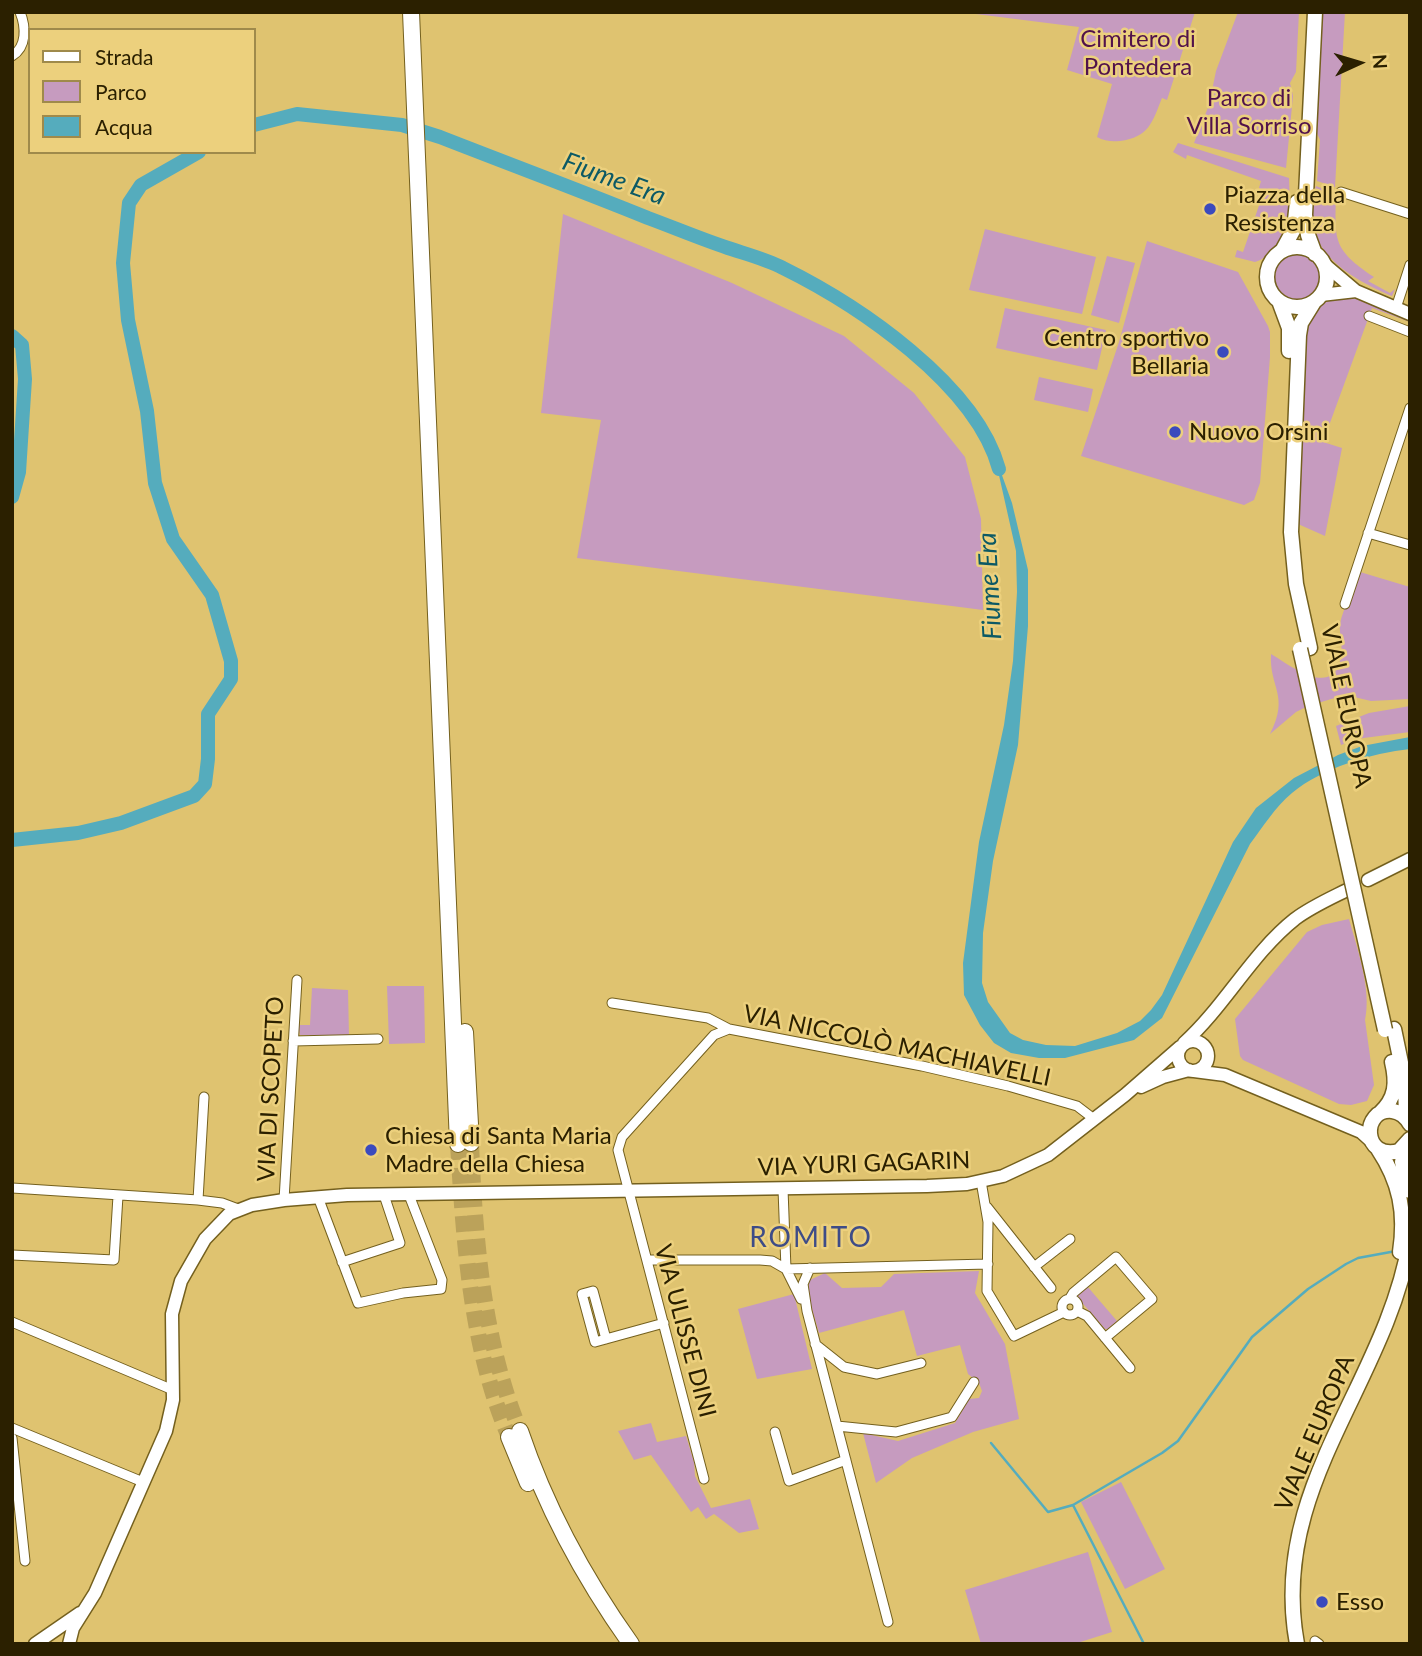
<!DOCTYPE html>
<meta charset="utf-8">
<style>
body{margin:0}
#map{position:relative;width:1422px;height:1656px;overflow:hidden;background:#dfc370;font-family:Lato,sans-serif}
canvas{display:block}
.frame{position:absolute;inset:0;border:14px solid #2b2000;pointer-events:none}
.legend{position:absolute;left:28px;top:28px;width:228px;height:126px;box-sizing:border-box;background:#ecd07d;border:2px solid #9f8a4b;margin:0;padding:9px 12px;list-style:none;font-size:21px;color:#2b2000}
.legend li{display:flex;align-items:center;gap:14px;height:35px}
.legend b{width:35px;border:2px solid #9f8a4b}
.north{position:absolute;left:1324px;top:28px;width:70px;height:70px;-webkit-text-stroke:5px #ecd07d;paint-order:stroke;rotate:86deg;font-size:19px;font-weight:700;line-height:28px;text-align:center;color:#2b2000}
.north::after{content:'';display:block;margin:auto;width:24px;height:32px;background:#2b2000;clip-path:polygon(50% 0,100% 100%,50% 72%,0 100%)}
</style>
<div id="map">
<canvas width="1422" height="1656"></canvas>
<div class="frame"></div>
<ul class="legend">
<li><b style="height:9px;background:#fff"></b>Strada</li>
<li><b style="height:19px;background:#c69bbf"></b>Parco</li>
<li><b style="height:19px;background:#55acbd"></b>Acqua</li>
</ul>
<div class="north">N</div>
</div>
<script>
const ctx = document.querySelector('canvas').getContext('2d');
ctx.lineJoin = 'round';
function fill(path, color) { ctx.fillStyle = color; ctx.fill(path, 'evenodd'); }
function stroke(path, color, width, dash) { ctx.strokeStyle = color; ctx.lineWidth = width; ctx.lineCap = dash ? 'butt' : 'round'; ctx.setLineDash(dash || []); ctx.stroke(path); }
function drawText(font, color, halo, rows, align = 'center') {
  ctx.font = font + ' Lato,sans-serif'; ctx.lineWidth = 5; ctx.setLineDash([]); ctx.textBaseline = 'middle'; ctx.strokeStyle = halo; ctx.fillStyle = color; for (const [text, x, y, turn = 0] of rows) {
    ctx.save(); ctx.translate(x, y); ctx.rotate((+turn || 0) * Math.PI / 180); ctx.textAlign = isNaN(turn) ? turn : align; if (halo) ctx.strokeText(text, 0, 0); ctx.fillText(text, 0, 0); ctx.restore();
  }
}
const green = new Path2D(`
 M960,12H1195L1167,100L1162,98C1152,123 1149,137 1120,141C1112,142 1104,141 1097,137L1112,84L1067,70L1079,27Z
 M1238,12H1299L1296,72L1290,83L1293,96L1286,168L1194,143L1209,105L1216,71Z
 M1322,12H1345L1335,187L1317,181L1320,140L1316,131Z
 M1178,143L1289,178C1290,204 1291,229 1273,249C1267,255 1263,260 1255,262L1235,257L1237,250L1243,252L1264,191L1259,188L1261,181L1187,155L1186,159L1173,152Z
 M1316,186L1336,194C1335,240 1332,249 1374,277L1368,281L1390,293L1395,289L1392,296C1346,277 1295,245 1316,186Z
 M563,214L732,283L844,336L914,393L965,457L981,519L983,610L577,558L601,420L541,413Z
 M985,229L1096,257L1082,314L969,290Z
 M1147,241L1238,272L1268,326L1270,332V357L1260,483L1254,500L1244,505L1081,456L1119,342Z
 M1273 277a25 25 0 1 1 50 0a25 25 0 1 1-50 0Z
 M1107,256L1135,263L1119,323L1091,315Z
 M1345,297L1353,299L1354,297L1410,319V322L1372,308L1323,442L1342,448L1325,536L1298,524L1305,329C1316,308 1321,300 1345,297Z
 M1005,308L1106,330L1097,370L996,348Z
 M1039,377L1093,389L1088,412L1034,400Z
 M1360,572L1410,587V699L1371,701L1354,697H1338L1308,706L1296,712L1270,734C1290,695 1269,688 1271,654C1290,665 1333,700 1341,657C1343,646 1339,634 1340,624C1343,608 1354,588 1360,572Z
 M1410,706V732L1356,739L1341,745L1336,726L1369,713Z
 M1349,919C1357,948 1372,990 1365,1020L1374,1085L1367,1101L1351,1105L1339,1104L1243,1060L1240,1056L1235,1019L1307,932L1322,925Z
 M387,986H424L425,1043L389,1044Z
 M312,988L348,990L349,1036L300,1035L298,1025H310Z
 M979,1271L975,1293L1005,1344L1019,1419L973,1432L912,1458L876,1483L863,1433L898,1441L955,1423L969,1399L979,1398L982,1391L979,1383L968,1374L960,1345L917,1356L904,1310L819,1333L807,1292L810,1280L825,1273L842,1288L881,1287L894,1274Z
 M1087,1286L1117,1321L1108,1329H1105L1077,1297V1294Z
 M794,1294L812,1369L757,1379L738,1309Z
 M651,1423L657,1442L686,1436L694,1462L695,1476L711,1508L750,1499L759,1529L739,1533L714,1514L706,1519L698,1507L691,1512L651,1455L634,1460L618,1431Z
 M1121,1482L1165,1569L1125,1589L1081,1502Z
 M1088,1552L1112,1632L1074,1644H981L965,1590Z`);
const water = new Path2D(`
 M994,453L1012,503L1028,570V626L1018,745L993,861L983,933L982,983L988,1002L1010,1033L1023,1040L1046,1045L1075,1046L1117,1033L1140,1021L1151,1010L1162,995L1233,842L1256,808L1294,778L1338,755L1362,746L1410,737V749C1372,753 1322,768 1292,793C1275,807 1263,827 1250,844L1162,1018L1134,1040L1065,1058H1039L1011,1053L994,1043L980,1025L964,995L963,963L979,842L1004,725L1013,661L1017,592L1016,551Z`);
const stream = new Path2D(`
 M991,1443L1048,1512L1073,1505
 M1144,1644L1073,1505L1162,1453L1178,1441L1252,1337L1308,1289L1346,1264L1358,1258L1396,1251`);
const river = new Path2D(`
 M254,125L297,114L402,125L440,137C509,164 579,190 648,218C675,228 701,239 728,248C746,254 766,259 783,268C858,305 976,384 999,469
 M12,336L22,345L25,379L19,472L12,497
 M12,840L78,833L121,823L194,796L205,784L208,759V714L231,679V661L212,595L173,539L155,483L147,411L128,320L123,263L129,203L141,185L199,152`);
const highwayTunnel = new Path2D(`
 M471,1143C475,1241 483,1340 520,1431
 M458,1144C464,1242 470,1346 509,1437`);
const street = new Path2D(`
 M12,56C27,47 26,27 20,12
 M1341,192L1410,214
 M1396,308L1410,265
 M1369,316L1410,332
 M1368,533L1410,545
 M1345,604L1410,408
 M612,1003L708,1018L729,1029
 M293,1041L378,1039
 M981,1181L988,1222L987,1291L1014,1336L1064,1312
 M12,1188L198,1200L222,1203L238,1209
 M783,1189L786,1269L801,1299
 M318,1197L358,1303L403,1293L441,1289L442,1280L409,1195
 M198,1200L204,1097
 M284,1200L297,980
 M987,1207L1051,1288
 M12,1255L114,1260L118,1196
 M647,1260H760L772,1261L786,1269L988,1264
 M342,1262L400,1243L384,1195
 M1034,1267L1070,1239
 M810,1268L803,1284L807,1311L888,1622
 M1070,1298L1073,1293L1116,1257L1152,1299L1105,1338
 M1062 1307a8 8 0 1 1 16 0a8 8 0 1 1-16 0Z
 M1077,1311L1087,1316L1130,1368
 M12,1322L173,1390
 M606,1339L593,1291L582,1294L595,1342L664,1323
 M815,1344L844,1367L877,1374L921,1363
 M837,1426L896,1432L952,1417L974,1382
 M12,1428L143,1482
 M775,1432L789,1481L846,1460
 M12,1438L25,1561
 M704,1479L618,1150L622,1137L714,1035L729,1029L922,1066L1008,1086L1077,1106L1094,1119
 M1315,1641L1319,1644`);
const secondary = new Path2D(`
 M1323,263L1356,291L1410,314
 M1321,295L1356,291
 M1368,880L1410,859
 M1178 1056a15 15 0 1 1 30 0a15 15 0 1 1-30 0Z
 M1184,1043C1225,1006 1252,953 1295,919C1311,907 1329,899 1347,890
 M1194,1071L1225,1075L1361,1132L1372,1142
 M1141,1087L1163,1077L1189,1070
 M35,1644L80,1613
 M69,1644L73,1628L95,1593L166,1431L173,1400L172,1314L181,1281L205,1239L229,1214L252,1205L284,1200L347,1195L927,1186L967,1184L1003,1176L1048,1155L1125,1095L1180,1047`);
const primary = new Path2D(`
 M1315,12L1305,215L1308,235L1315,254
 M1267 277a30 30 0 1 1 60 0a30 30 0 1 1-60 0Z
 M1282,251L1294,229L1297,202
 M1279,301L1289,328V351
 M1310,648L1296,584L1291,532L1299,335L1301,323L1314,302
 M1394,1029L1405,1082L1406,1118
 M1380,1113C1396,1098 1397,1083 1392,1062
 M1410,1124C1406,1117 1401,1112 1392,1111C1361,1108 1362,1161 1399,1151L1410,1139
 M1406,1146L1402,1162L1410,1191
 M1378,1149C1400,1182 1406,1213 1400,1252
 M1297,1644C1268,1487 1386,1385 1410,1240`);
const highway = new Path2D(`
 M411,12L458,1144
 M465,1032L471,1143
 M520,1431C546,1508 584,1578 631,1644
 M509,1437L528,1483`);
const primaryBridge = new Path2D(`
 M1300,649L1385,1030`);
const markers = [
 [1210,209,7,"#3b4abd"],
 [1223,352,7,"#3b4abd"],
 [1175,432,7,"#3b4abd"],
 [371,1150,7,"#3b4abd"],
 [1322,1602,7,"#3b4abd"]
];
const parkNames = [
 ["Cimitero di",1138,39],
 ["Pontedera",1138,67],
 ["Parco di",1249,98],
 ["Villa Sorriso",1249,126]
];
const poiNames = [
 ["Piazza della",1224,195],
 ["Resistenza",1224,223],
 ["Centro sportivo",1209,338,"right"],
 ["Bellaria",1209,366,"right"],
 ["Nuovo Orsini",1189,432],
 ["Chiesa di Santa Maria",385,1136],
 ["Madre della Chiesa",385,1164],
 ["Esso",1336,1602]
];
const streetNames = [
 ["VIALE EUROPA",1346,706,78],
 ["VIA NICCOLÒ MACHIAVELLI",897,1046,12],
 ["VIA DI SCOPETO",271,1089,-87],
 ["VIA YURI GAGARIN",864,1164,-2],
 ["VIA ULISSE DINI",685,1331,75],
 ["VIALE EUROPA",1315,1433,-67]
];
const waterNames = [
 ["Fiume Era",614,179,20],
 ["Fiume Era",990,586,-93]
];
const quarterNames = [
 ["ROMITO",811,1238]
];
fill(green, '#c69bbf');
fill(water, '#55acbd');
stroke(stream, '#55acbd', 2.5);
stroke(river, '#55acbd', 14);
stroke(highwayTunnel, '#bba25a', 16, [16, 8]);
stroke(street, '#74601e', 11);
stroke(secondary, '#74601e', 15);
stroke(primary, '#74601e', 17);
stroke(highway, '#74601e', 18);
stroke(street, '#fff', 9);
stroke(secondary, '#fff', 12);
stroke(primary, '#fff', 14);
stroke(highway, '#fff', 16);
stroke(primaryBridge, '#74601e', 17, []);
stroke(primaryBridge, '#fff', 14);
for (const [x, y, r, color] of markers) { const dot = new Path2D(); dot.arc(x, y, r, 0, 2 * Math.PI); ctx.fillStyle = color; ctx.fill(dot); stroke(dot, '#ecd07d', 2.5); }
drawText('24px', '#51124b', '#ecd07d', parkNames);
drawText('24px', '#2b2000', '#ecd07d', poiNames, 'left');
drawText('24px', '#2b2000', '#ecd07d', streetNames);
drawText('italic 26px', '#0c5965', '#ecd07d', waterNames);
ctx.letterSpacing = '2px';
drawText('28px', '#3e4c87', '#ecd07d', quarterNames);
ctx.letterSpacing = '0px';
</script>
